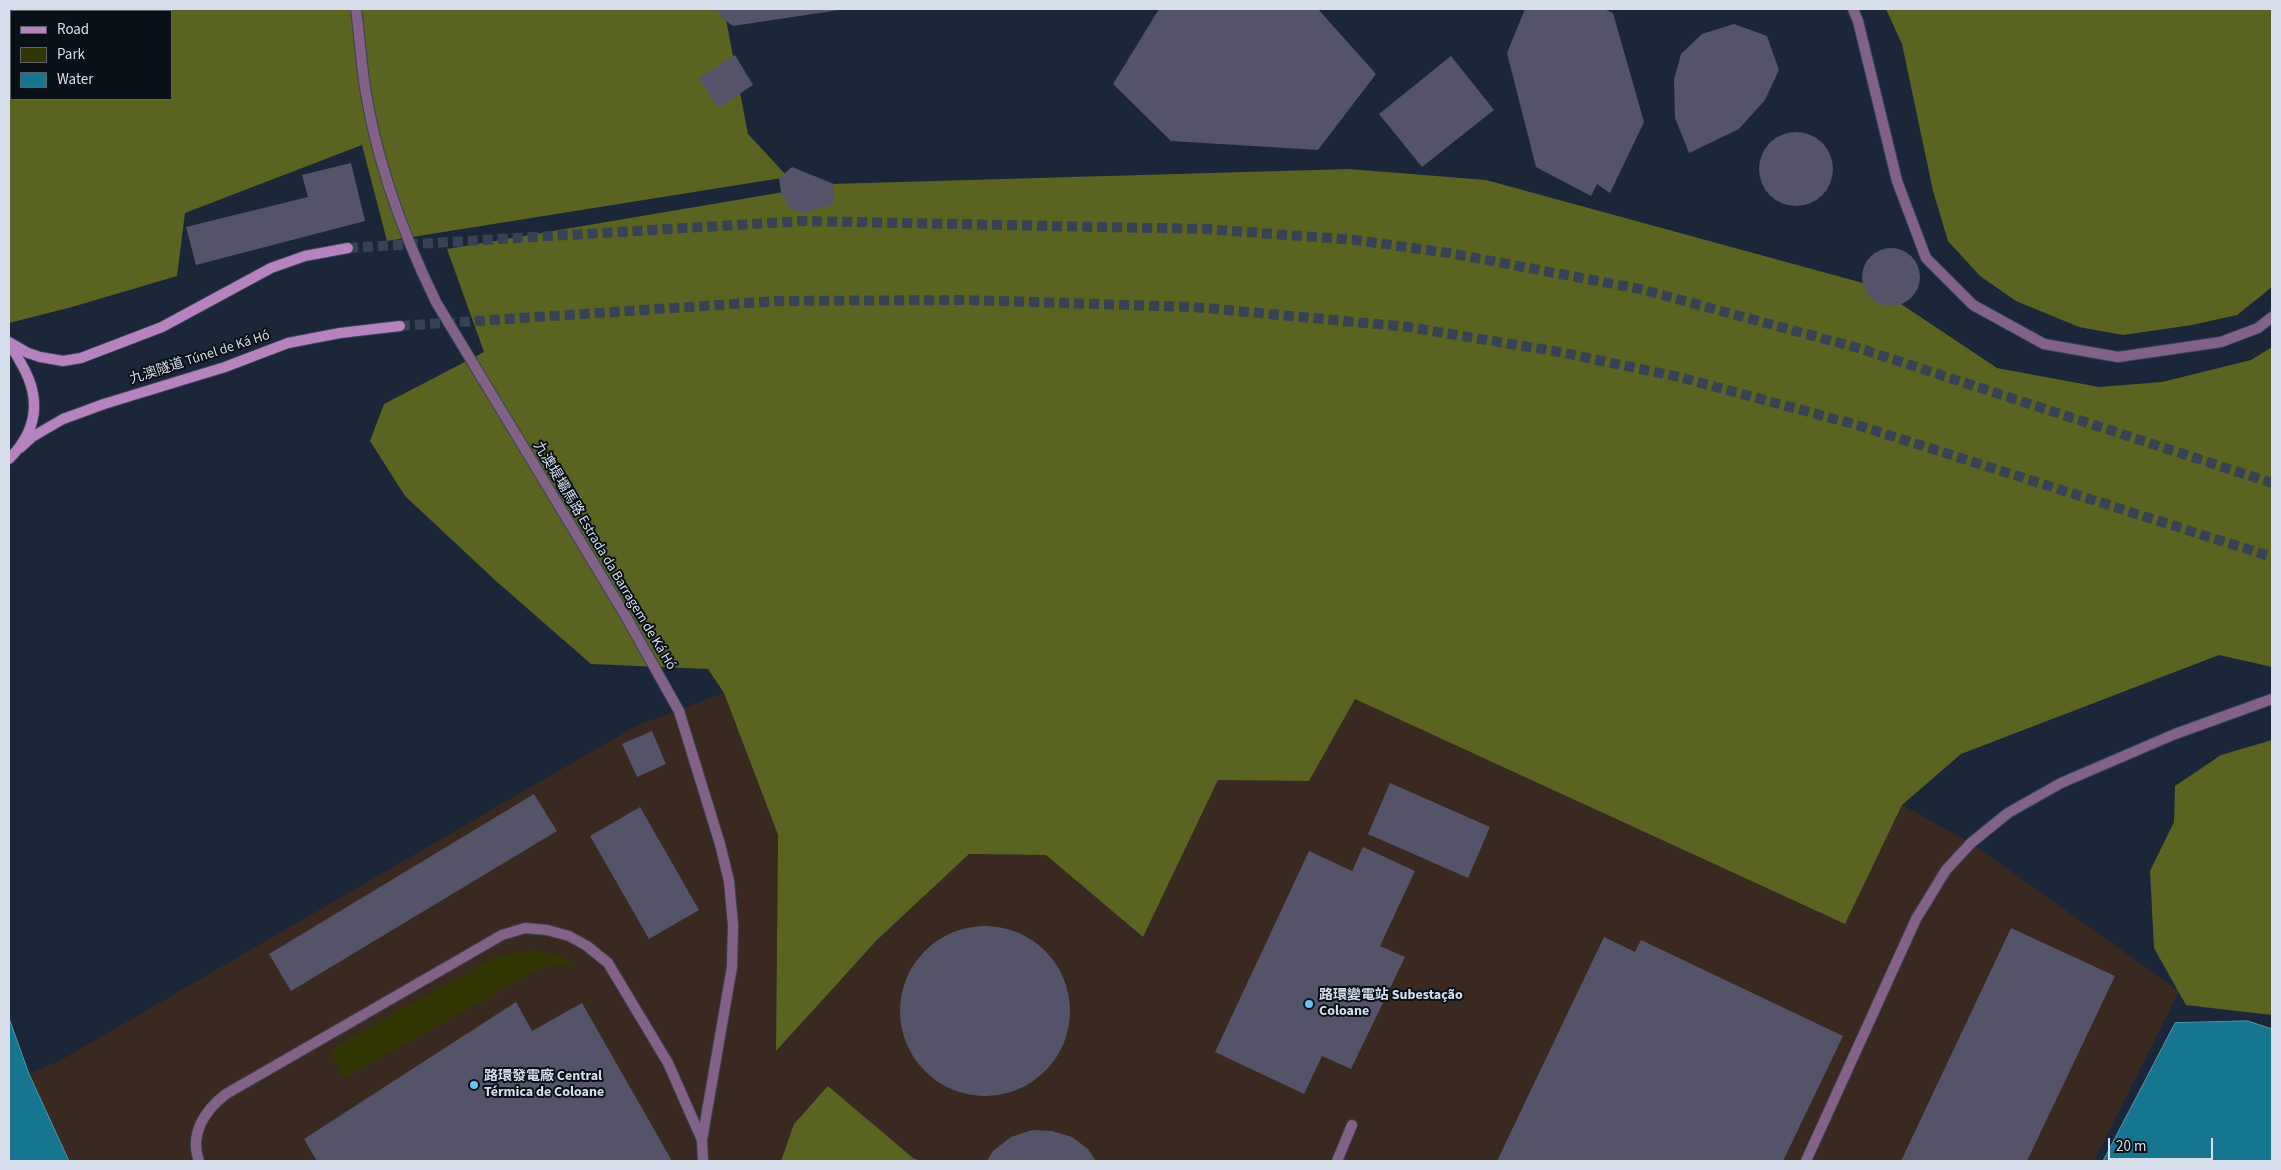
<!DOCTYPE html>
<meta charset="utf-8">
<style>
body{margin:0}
#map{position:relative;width:2281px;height:1170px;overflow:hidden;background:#1b2739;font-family:"Source Sans 3",sans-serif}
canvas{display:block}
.frame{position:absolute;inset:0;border:10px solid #d6deeb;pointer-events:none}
.legend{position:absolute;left:10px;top:10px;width:162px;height:90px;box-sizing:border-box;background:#0a1018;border:1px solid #5c626c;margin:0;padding:6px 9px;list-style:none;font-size:15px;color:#d6deeb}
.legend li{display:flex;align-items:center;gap:10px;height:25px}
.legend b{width:25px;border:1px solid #5c626c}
.scale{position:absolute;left:2108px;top:1138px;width:105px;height:22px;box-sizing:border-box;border:2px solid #d6deeb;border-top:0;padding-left:6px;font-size:15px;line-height:18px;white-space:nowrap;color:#d6deeb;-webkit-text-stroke:4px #0a1018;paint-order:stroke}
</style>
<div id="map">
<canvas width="2281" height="1170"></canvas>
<div class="frame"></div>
<ul class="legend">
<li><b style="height:6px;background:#b683be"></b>Road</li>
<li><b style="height:14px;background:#313602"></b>Park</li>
<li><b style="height:14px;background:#167690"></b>Water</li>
</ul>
<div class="scale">20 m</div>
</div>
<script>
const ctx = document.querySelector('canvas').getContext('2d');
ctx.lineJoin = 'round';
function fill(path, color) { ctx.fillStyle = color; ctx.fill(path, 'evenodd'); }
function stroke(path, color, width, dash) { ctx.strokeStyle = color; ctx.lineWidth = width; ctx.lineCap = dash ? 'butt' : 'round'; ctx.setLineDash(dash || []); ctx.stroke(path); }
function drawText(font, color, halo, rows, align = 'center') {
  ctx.font = font + ' "Source Sans 3","Noto Sans SC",sans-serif'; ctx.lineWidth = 4; ctx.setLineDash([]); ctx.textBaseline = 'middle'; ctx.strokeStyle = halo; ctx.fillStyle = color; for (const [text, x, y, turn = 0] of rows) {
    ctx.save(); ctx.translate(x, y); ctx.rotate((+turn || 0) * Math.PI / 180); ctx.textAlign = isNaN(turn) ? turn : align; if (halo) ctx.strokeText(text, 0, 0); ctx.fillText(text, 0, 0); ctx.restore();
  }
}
const industrial = new Path2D(`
 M724,693L778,835L776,1051L877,940L969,854L1046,855L1143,937L1218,780L1309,781L1355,698L1845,924L1902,805L1971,843L2179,991L2094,1161H69L29,1074L61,1060L636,726Z`);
const green = new Path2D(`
 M531,950L559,955L577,966L555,965L539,969L344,1078L331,1055L336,1046L494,958Z`);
const forest = new Path2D(`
 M9,9H724L748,134L788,177L387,241L362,145L185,213L177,276L72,307L9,323ZM11,11H171V99H11Z
 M1886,9H2272V287L2237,315L2192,325L2123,335L2079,327L2016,301L1980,276L1948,241L1933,191L1902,44Z
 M1349,169L1486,180L1874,286L1997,368L2099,387L2162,382L2251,360L2272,347V667L2219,655L1961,754L1902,805L1845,924L1355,699L1309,781L1218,780L1143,937L1046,855L969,854L877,940L776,1051L778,835L724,693L708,669L591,664L496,581L405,496L370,441L384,404L484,352L447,249L831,184Z
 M2272,740V1015L2186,1005L2154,948L2150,871L2174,822L2175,786L2221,755Z
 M828,1086L913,1158L921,1161H781L794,1124Z`);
const water = new Path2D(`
 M9,1018L29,1074L69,1161H9Z
 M2248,1021L2272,1029V1161H2103L2175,1023Z`);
const building = new Path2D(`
 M717,9H839V10L733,26L721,17Z
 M1159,9H1318L1376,74L1318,150L1171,141L1113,84Z
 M1525,9H1604L1613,13L1644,122L1610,193L1597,184L1591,196L1536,167L1507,53Z
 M1734,24L1767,36L1779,70L1765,100L1739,129L1689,153L1675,118L1674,80L1681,54L1702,34Z
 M735,55L753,85L718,108L699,78Z
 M1451,56L1494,110L1422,167L1379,114Z
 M1759 169a37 37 0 1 1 74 0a37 37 0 1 1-74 0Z
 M351,163L365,221L196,265L186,227L308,197L302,175Z
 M792,167L834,184V204L803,213L789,208L781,192L779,178Z
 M1862 277a29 29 0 1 1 58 0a29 29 0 1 1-58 0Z
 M652,731L666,764L637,777L622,744Z
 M1390,783L1490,827L1468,878L1368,834Z
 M534,794L557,831L291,991L269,954Z
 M640,807L699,910L649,939L590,836Z
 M1363,847L1415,871L1380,946L1405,957L1351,1069L1322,1056L1304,1094L1215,1052L1309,851L1352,871Z
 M900 1011a85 85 0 1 1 170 0a85 85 0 1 1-170 0Z
 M2011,928L2115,976L2027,1161H1901Z
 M1604,937L1635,952L1641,940L1843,1036L1783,1161H1497Z
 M516,1002L532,1031L582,1003L672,1161H317L304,1139Z
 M1032,1130L1052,1131L1072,1137L1088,1149L1096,1161H987L993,1151L1011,1137Z`);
const secondaryTunnel = new Path2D(`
 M348,248L803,221L1205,229L1355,240L1449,253L1640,289L1858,348L2272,483
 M400,326L778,301L964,300L1194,307L1408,327L1559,352L1679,377L1857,425L2272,557`);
const lane = new Path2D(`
 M1853,9L1858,21L1897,181L1926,258L1973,305L2044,344L2118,357L2221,342L2258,328L2272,317
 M199,1161C189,1134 205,1110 226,1094L502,935L525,928L547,930L569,936L587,946L608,963L668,1063L702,1140
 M1337,1161L1352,1125`);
const street = new Path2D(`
 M356,9C359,33 361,57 364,81C375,158 402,232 436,302L625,615L679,711L720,844L729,881L733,925L732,967L702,1140L703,1161
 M1806,1161L1916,919L1946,870L1971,843L2008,813L2061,783L2175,734L2272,699`);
const secondary = new Path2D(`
 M9,342L28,353L40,357L63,361L81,358L162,327L271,268L305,256L348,248
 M9,346C15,351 18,358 22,365C42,400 37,431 9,459
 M20,448L32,437L63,419L104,404L225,367L288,343L340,333L400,326`);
const markers = [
 [1309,1004,5,"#68c4f0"],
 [474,1085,5,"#68c4f0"]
];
const streetNames = [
 ["九澳隧道 Túnel de Ká Hó",200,358,-18],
 ["九澳堤壩馬路 Estrada da Barragem de Ká Hó",604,556,59]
];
const poiNames = [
 ["路環變電站 Subestação",1319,996],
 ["Coloane",1319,1012],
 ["路環發電廠 Central",484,1077],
 ["Térmica de Coloane",484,1093]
];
fill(industrial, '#3a2920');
fill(green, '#313602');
fill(forest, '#5a631f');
fill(water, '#167690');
stroke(water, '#5095ab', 1);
fill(building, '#55536a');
stroke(secondaryTunnel, '#374254', 10, [10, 5]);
stroke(lane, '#394455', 12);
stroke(street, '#394455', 12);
stroke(secondary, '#394455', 12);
stroke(lane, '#826287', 10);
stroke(street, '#826287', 10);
stroke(secondary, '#b683be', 10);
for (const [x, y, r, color] of markers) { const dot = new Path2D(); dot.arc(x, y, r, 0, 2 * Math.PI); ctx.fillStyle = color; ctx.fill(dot); stroke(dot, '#0a1018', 2); }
drawText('14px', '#d6deeb', '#0a1018', streetNames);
drawText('bold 14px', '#d6deeb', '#0a1018', poiNames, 'left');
</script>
